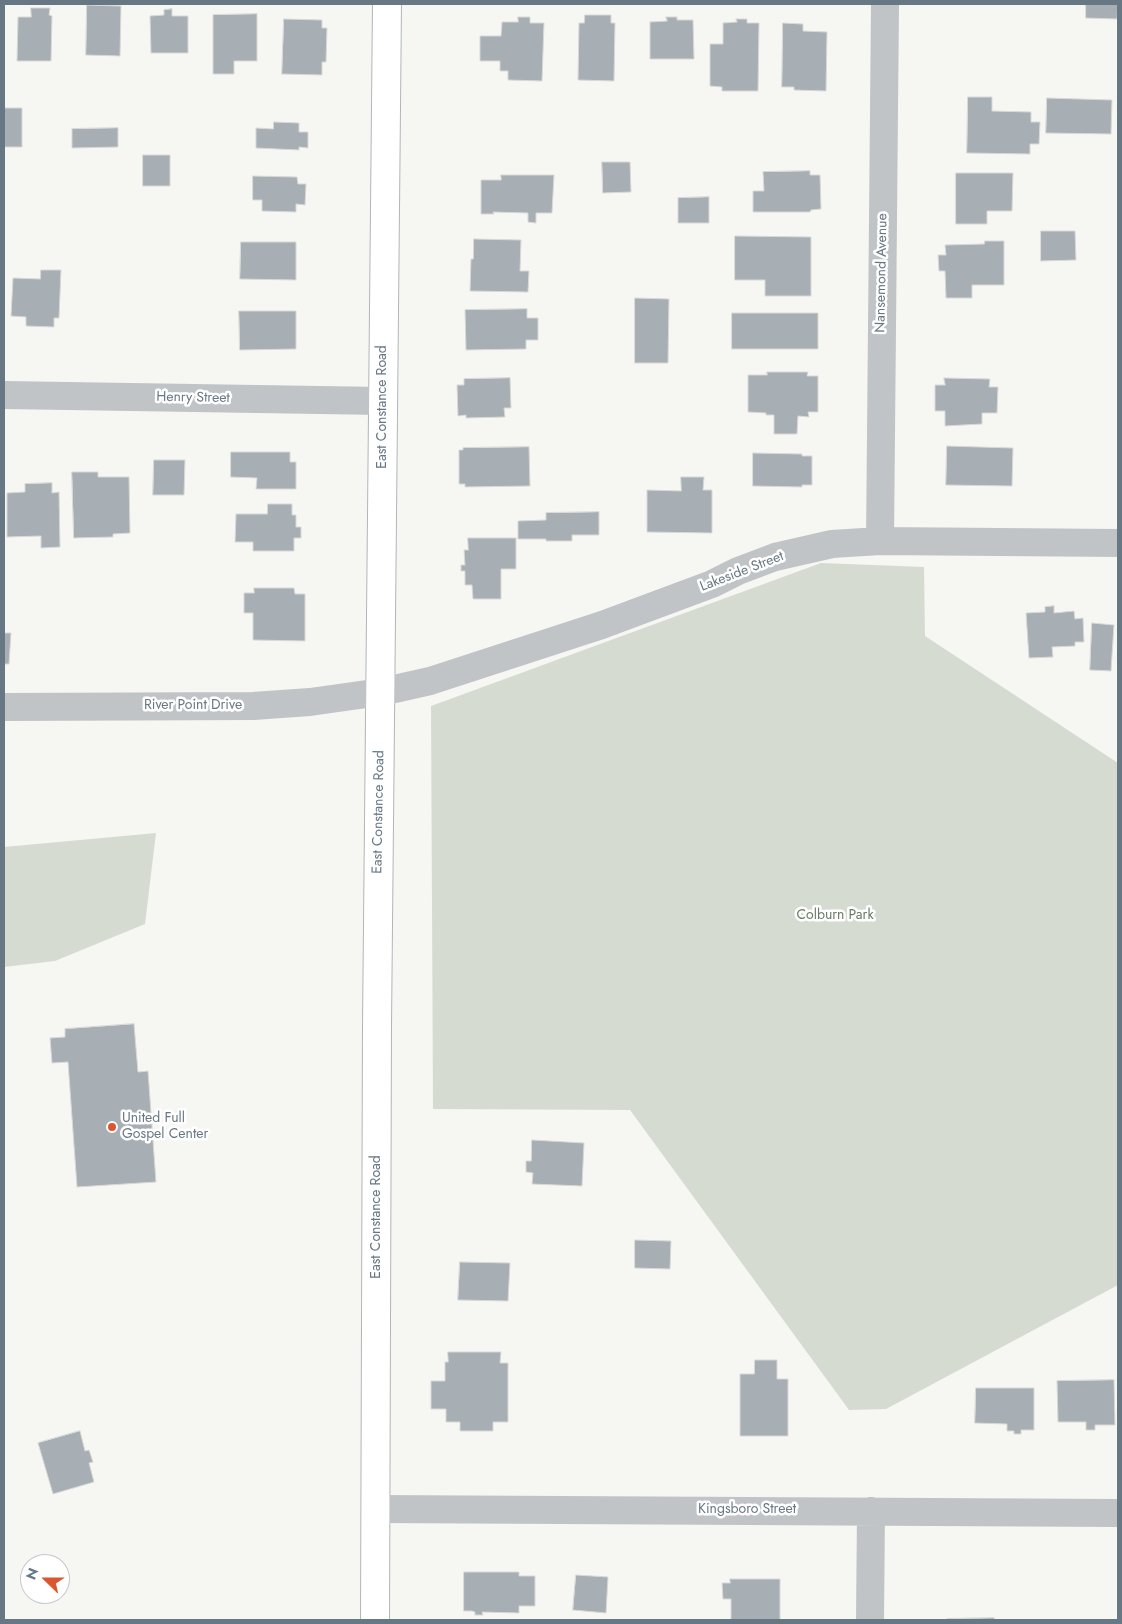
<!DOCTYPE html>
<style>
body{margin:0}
#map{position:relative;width:1122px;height:1624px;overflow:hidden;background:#f6f6f3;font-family:Jost,sans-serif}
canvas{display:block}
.frame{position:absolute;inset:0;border:5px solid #677783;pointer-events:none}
.north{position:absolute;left:20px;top:1554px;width:50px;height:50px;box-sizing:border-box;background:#fff;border:1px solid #c2c9cd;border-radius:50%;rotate:292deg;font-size:14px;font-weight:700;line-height:20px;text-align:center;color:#677783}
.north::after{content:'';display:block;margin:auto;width:18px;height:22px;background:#db552f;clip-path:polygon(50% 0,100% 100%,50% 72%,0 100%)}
</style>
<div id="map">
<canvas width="1122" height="1624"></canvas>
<div class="frame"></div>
<div class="north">N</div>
</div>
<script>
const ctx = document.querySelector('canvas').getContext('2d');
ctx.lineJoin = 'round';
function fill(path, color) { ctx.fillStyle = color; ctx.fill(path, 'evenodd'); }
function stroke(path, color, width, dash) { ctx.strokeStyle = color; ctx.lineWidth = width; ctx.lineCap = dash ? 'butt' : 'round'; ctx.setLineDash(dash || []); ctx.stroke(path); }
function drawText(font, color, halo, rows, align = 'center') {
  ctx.font = font + ' Jost,sans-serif'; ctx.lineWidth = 5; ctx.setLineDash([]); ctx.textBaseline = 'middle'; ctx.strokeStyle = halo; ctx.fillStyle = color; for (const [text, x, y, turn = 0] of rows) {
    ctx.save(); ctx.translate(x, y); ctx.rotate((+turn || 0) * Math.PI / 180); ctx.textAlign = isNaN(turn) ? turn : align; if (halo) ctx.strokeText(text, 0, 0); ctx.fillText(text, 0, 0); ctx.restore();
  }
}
const green = new Path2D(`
 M821,563L924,567L925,636L1118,763V1285L886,1409L849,1410L630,1110L433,1109L431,706Z
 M156,833L145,924L55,961L4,967V847Z`);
const building = new Path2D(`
 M1086,4H1118L1117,19L1086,18Z
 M87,5L121,6L120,56L86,55Z
 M31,8H50L49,15L52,16L51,61H17L18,17H31Z
 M172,9V16H188V53H151L150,16L164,15V10Z
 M257,14V61H234V74H213V15Z
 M585,15H611V23H615L614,81L578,80L579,23H584Z
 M518,17H530V23H544L542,81L508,80V71H500V61H480V36H501L502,22H518Z
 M666,17H677V20H693L694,59H650V22L667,21Z
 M284,19L322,20V28H327L326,62H322V75L282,74Z
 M736,19H747V23H759L758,91H722V87L710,86V44H723V23L737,22Z
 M783,23L803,24V31L827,32L826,91L794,90V87H782Z
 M968,97H992V111L1031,112V122H1040L1039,144H1030V154L967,153Z
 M1047,98L1112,100L1111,134L1046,133Z
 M4,108H22V147H4Z
 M274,122L299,123V132H308V148L299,147V150L256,148V128L273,129Z
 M118,128V147L72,148V129Z
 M143,155H170V186H143Z
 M602,162H630L631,192L603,193Z
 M810,171V175H820L821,209L811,210L810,212H753V191H764L763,172Z
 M956,173H1013L1012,211H987V224H956Z
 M501,175H554L552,213H536V223L528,222V213L493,212L494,214H481V180H501Z
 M253,176L297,177L298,184H306L305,205L296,204V212L262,211V200H253Z
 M709,197V223H678V198Z
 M1041,231H1075L1076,260L1041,261Z
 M735,236L811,237V296H765V280H735Z
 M474,239L521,240L520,271H529L528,292L470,291L471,259H473Z
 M985,241H1004V285H972V298H946L945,271H939L938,255H946L945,245L984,244Z
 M241,242H296V280L240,279Z
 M41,270H61L59,318H54V327L26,326V317L11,316L13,278L40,279Z
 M635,298L669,299L668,363H635Z
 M527,309V318H538V340H526V349L466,350L465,310Z
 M239,311H296V349L240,350Z
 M732,313H818V349H732Z
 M767,372H808L807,376H818V412H808L809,417L798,416L797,434H774V415H766V413L748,412V375H767Z
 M510,378L511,408H504L505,417L466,418V415L458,416L457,385H464V379Z
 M944,378L990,379L989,387H998L997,413H982V424L945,426V411H935V385H945Z
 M947,446L1013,448L1012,486L946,485Z
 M529,447L530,486L465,487V484H459V450H463V448Z
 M231,452H290V462H296V489H256L257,478L231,477Z
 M753,453L802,454V456H812V485H802V487L753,486Z
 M154,460H185L184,495H153Z
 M72,472H98V477H129L130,533L113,534V537L74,538Z
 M681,477H704L703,490H712V533L647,532V490L681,491Z
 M52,483V493L59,492L60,547L41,548V536L7,537V493L25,492V484Z
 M268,504H292V515H296V527H301V538H294V551H253V542H235L236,514H267Z
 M599,512V535H572V541H546V539H518V521L546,520V513Z
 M468,538H516V569H501V599H473L472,585H465V571H461V565H465L464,550H468Z
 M254,588H294L295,594H305V641L253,640V613H244V593H254Z
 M1054,606V613L1074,611L1075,619L1083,618L1084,642H1075V646L1052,647L1053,657L1029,658L1026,613L1045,612V607Z
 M1092,623L1114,625L1111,671L1090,670Z
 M4,633H11L9,664H4Z
 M134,1024L138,1072L148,1071L156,1182L77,1187L68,1062L52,1063L50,1038L65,1037V1029Z
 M532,1140L584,1143L582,1186L532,1184L533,1173L526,1172V1161H531Z
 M635,1240L671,1241L670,1269L635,1268Z
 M460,1262L510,1263L508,1301L458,1300Z
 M448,1352H501L500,1363H508V1422H493V1431H460V1422H446V1409H431V1381H445V1362H448Z
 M755,1360H777V1379H788V1436H740V1374H754Z
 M1114,1380L1115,1425H1095V1430H1086V1422H1058L1057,1381Z
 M976,1388H1034V1430H1021V1434H1014V1431H1007V1424L975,1423Z
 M80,1431L85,1451L89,1450L93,1462L89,1463L94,1482L53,1494L38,1443Z
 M464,1572H519V1576H535V1606H519V1613L482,1612L483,1615H475V1612L472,1611H464Z
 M576,1575L608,1577L606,1613L573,1610Z
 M730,1579H780V1620H731V1599H723L722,1583H730Z
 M994,1618V1620H947V1619Z`);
const street = new Path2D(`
 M4,395L383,401
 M880,541L885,4
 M4,707L253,706L310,702L381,692L430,681L602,625L712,584L738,571L775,557L832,544L880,541L1118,543
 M376,1509L1118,1513
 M870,1620L871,1511`);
const primary = new Path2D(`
 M375,1620L377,1026L387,4`);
const markers = [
 [112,1127,5,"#db552f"]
];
const streetNames = [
 ["Nansemond Avenue",882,273,-89],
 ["Henry Street",193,398,1],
 ["East Constance Road",383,407,-90],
 ["Lakeside Street",742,572,-21],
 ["River Point Drive",193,706],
 ["East Constance Road",379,812,-89],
 ["East Constance Road",377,1217,-90],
 ["Kingsboro Street",747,1510]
];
const parkNames = [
 ["Colburn Park",835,916]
];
const poiNames = [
 ["United Full",122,1119],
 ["Gospel Center",122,1135]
];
fill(green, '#d6dbd2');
fill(building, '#a7afb4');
stroke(building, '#d8d8d6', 1);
stroke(primary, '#b1b6ba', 30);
stroke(street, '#c0c4c7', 28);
stroke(primary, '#fff', 28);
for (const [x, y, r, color] of markers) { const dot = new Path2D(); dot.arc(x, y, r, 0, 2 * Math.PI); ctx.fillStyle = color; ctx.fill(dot); stroke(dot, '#fff', 2); }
drawText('14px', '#677783', '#fff', streetNames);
drawText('14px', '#6a7a65', '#fff', parkNames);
drawText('14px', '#677783', '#fff', poiNames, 'left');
</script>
